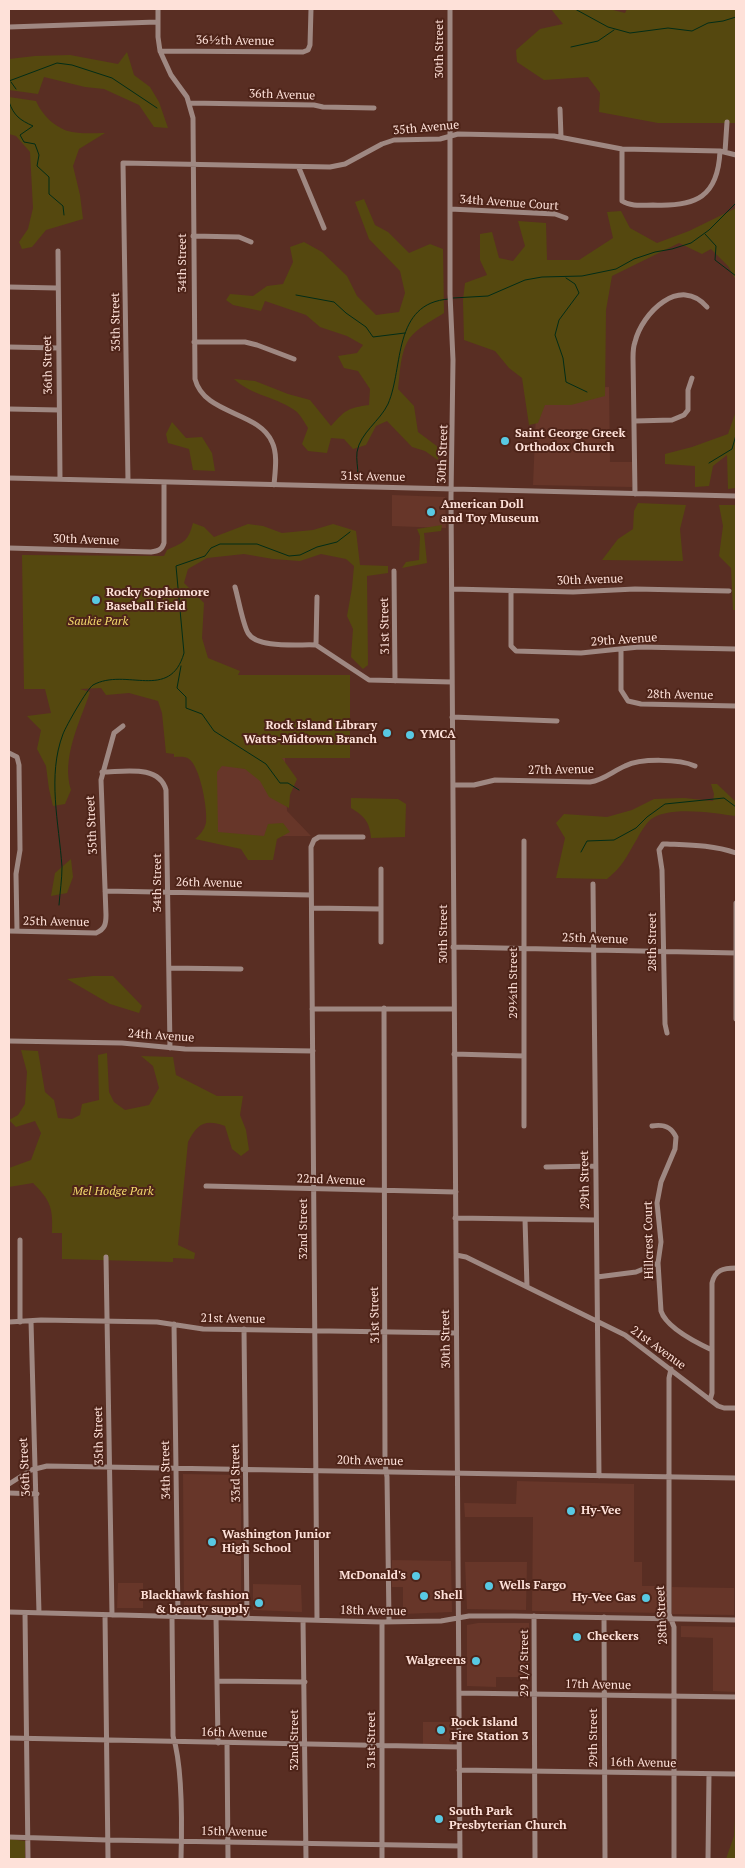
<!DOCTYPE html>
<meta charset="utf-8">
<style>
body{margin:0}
#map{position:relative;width:745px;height:1868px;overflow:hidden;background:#592e23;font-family:"PT Serif",serif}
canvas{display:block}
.frame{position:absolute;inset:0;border:10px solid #fee1d9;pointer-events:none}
</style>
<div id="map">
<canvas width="745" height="1868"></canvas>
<div class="frame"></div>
</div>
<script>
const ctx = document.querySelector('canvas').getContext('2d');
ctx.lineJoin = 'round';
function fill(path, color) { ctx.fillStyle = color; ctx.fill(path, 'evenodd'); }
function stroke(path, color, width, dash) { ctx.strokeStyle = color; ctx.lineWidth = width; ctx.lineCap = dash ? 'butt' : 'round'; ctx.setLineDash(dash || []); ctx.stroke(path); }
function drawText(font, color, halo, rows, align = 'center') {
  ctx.font = font + ' "PT Serif",serif'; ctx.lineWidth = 4; ctx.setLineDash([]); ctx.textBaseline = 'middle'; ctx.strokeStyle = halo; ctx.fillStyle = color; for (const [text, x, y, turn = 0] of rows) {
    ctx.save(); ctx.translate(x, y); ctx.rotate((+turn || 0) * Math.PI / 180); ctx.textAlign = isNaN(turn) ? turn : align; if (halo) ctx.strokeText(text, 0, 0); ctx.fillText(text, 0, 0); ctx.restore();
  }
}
const built = new Path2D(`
 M609,387L610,462H632V487L533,485L537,389Z
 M392,495L445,497L446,528L392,526Z
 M216,757L285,758L287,811L311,836H215Z
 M183,1474L241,1475V1610L184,1609Z
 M517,1481L634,1484V1562H642V1586H667V1613L532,1611L533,1517H465L464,1503L516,1504Z
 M392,1560L451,1561L452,1612L403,1614V1587H392Z
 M465,1562H527L526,1610L467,1609Z
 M118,1583H143V1608H117Z
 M253,1584L301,1585L302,1612L253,1610Z
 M672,1587L734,1588V1615L672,1614Z
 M478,1623H529V1677H496V1687L467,1686V1625Z
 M681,1626L736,1627V1692L713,1691V1638L681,1637Z
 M423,1722H453V1744H423Z`);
const green = new Path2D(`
 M551,9H609L625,13L627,9H736V123H658L599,112L600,93L588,77L544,80L517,62L516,50L540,29L563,24Z
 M127,52L134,75L150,87L159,102L168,128L154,127L139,105L104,89L85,87L44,77L38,94L9,90V59L35,56L70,55L118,64Z
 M9,97L36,101C42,115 56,129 72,132C82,134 95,133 105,133L79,149L73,166L80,195L83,219L46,230L32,247L22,249L19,242L28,229L33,208L30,152L16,136L9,134Z
 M364,199L375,225L388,232L409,253L430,244L443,249L444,313C433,320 417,328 409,339C400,353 400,373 398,389L414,406L418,432L438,447V460L425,451L412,447L387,421L376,426L366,445L353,449L344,439L331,438L327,453L308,451L302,444L308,428C305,423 301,416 297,412C278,397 252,396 234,379L255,381L288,394L310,400L331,426C345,410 348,408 369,405L370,389L358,371L344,368L338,356L357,353L363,345L347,336L320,327L306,315L265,301L261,311L233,305L226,300L230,294L253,296L267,286L283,284L293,262L290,247L304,242L322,252L347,276L357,296L376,315L399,312L405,293L400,271L369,239L355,202Z
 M736,208V280L728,266L711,249L702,254L679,243L612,276L606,310L605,396L571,405H545L538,423L529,425L522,378L509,368L495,351L464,340L463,300L465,283L487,275L480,260V234L492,232L499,258L513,261L525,246L518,221L546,223L547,260H579L613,238L607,212L621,211L630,228L657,243L689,231Z
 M736,411V488L728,489L727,455L713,466L709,486L695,487V466L665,464V454L692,447L728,434Z
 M172,422L186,438L202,437L212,453L215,471L193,470L189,449L168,443L166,434Z
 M638,503L686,505L680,529L683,561L602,560L618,539L633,529L634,511Z
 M719,505H736V610H733L731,568L719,556L723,526Z
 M193,523L204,527L214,537L248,524L263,526L282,533L313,530L333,524L356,531L360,565L388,566V573L367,576L368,665L363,669L351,657L353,629L347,616L352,588L354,566L346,559L321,554L300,561L273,559L244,554L207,558L188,569L184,583L204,603L202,638L208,658L240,671L238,675H350V758H282L297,779L290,795L289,808L269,797L260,781L245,769L222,766L217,772L218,832L264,836L268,824L283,823L290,832L277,839L273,860H248L241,849L195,839C200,835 204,830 206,823C208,810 200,766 189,759C185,756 179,757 174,757V754L166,753L162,713L158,701L129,693L106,695L101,688L80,689L90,692C80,722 61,758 71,790L65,804L53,806L49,789L46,766L37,749L41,730L27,716L51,713L45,689H24L22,555L164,556L167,550C184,542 188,542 193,523Z
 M442,525L441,531L424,533L427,563L402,568L406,562L419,560L420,536L417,529Z
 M711,784H717L736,802V816C714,813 668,805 650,820C645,825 640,833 637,839C626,857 624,865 607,879L556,878L565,838L556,823L564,814L607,817L632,810L654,799L684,798L713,801L714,794Z
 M351,798L398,799L406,804L405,837L371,838C370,822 364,816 351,808Z
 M71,859L73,877L67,893L51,896L55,873Z
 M93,976H113L142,1006L139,1013L110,1004L67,979Z
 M21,1050L38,1051L45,1092L54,1100L58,1118L72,1119L80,1115L82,1104L99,1100L98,1055L107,1053L109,1092L114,1102L125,1110L149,1105L159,1088L153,1066L141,1056L173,1057L176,1075L217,1096H243L240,1115L246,1130L249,1150L241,1156L232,1149L225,1126C205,1119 198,1123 188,1142L178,1245L195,1253L194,1259L173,1258V1262L62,1259V1233H52C53,1208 51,1201 33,1183L9,1187V1168L31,1160L41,1133L35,1121L16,1127L9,1120L18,1115L25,1104L27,1072Z
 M736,1804V1859H726L734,1836Z
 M9,1839L25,1841V1859H9Z`);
const stream = new Path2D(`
 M575,9L608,27L630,33L668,28L692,31L708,23L723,21L736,17
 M571,47L598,41L614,30
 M9,81L57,63L72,65L112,78L157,108
 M11,82L16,89
 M9,102C14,116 20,120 33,126L20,135L24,142L35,144L39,155L37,166L49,177V194L63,206L64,215
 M705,234L716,246L715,260L736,276
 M566,278L575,284L579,293L559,320L555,335L563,358L566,382L587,392
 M296,295L334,302L346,313L366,327L373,337L405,333
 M453,298L488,296L525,280L542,277L582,276L616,269L634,259L655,252L672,249L691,243L709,230L736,203
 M709,463L732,449L736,435
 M358,475C358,468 356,459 357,452C360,433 380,421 388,404C404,367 392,303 449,299
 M181,666L177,688L186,697V708L202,714L214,731L266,764L280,783H288L299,790
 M581,852L587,841L614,840L636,828L647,817L665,804L724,798L736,807
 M59,905C60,892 62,879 62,867C59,823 47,776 63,734C66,726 87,689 93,685C126,667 170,702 184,653L176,566L205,556L211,548L220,544H257L289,556L300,555L317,547L337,542L350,532`);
const minor = new Path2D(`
 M158,9V37L160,51L171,75L187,97L193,118L195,379C204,415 259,411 272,442C278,454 275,472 274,485
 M450,9V294L453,360L451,497L460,1859
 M9,27L157,22
 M160,51L303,52L308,50L310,45L311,9
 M189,103L314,105L323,107L374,108
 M560,109L561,137
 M622,149V201C631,207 643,205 653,205C696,207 718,197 720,151
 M725,152L727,122
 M299,168L324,228
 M450,209L555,214L566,218
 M193,236L239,237L251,242
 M58,251L60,479
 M9,287L57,288
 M194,342H245L257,345L294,359
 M9,347L58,348
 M9,409L59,410
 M635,421L672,420L684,415L688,410V390L692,378
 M9,478L736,496
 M128,481L123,163L330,167L345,164L382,144L394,140L440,139L458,134L554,136L622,149L720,151L736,155
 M635,494L633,358C633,353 633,347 635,342C642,313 680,275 707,307
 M9,548L151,552C158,551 162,550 164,543V482
 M394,571L395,681
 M235,587C238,597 243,625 248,633C257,649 300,644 316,645
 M452,589L573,592L635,589L729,591
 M511,591V646L516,651L581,653L639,647L736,649
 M316,645L369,680L452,682
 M316,645L317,597
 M621,649V690L628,701L641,704L736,706
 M452,717L557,721
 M9,753L17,757L19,765L20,850L16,874L17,931
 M102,772C123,772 159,764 166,790L170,1048
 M453,785H474L495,780L590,782C604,780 613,771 625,766C641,758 680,759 695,766
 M524,841V1126
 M381,869V942
 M593,884L599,1476
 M105,891L311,895
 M736,903V1019
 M312,908L381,909
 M9,931L96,933C105,929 106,924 106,915L101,780L114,733L123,726
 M453,947L736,953
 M169,968L241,969
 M384,1008L385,1464L387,1477L389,1621
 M312,1009H454
 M667,1033L665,1024L662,870L659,850L663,844H667C691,845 713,845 736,853
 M9,1041L122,1043L185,1049L313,1051
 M454,1054L524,1056
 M652,1126C663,1124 671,1126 676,1137L675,1149L661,1182L657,1203L661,1242L658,1263L661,1311C666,1327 697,1343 712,1350
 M546,1167L595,1166
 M206,1186L456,1192
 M455,1218L596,1220
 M525,1219L527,1287
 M20,1240V1322
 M456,1255L466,1257L625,1335L718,1406L724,1408H736
 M106,1257L112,1615
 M597,1277L636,1272L658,1263
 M31,1321L39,1613
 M9,1322L41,1320L157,1322L203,1329L456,1333
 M174,1324L178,1616
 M244,1329L247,1617
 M671,1369L669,1378V1614L674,1627V1859
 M710,1400L712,1393V1283C715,1270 723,1268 736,1268
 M9,1484L31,1470L47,1466L736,1478
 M9,1493L37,1494
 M9,1612L382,1622L441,1621L469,1616H514L736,1620
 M25,1613L28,1859
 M105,1615L108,1859
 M172,1616L173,1736C183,1768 182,1825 181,1859
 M534,1616L535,1859
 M216,1617L218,1743
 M604,1617L605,1859
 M303,1620L306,1859
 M317,1620L311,847L314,840L319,837H363
 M382,1622V1859
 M217,1681L305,1682
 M459,1693L736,1697
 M9,1738L459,1747
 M227,1743L228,1859
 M459,1770L736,1774
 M9,1837L107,1840L460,1846
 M708,1859L709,1774`);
const markers = [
 [505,441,5,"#58c9e3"],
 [431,512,5,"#58c9e3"],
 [96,600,5,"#58c9e3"],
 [387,733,5,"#58c9e3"],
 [410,735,5,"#58c9e3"],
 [571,1511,5,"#58c9e3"],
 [212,1542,5,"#58c9e3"],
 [416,1576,5,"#58c9e3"],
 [489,1586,5,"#58c9e3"],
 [424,1596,5,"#58c9e3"],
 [646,1598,5,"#58c9e3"],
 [259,1603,5,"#58c9e3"],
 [577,1637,5,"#58c9e3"],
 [476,1661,5,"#58c9e3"],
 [441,1730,5,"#58c9e3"],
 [439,1819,5,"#58c9e3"]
];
const streetNames = [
 ["36½th Avenue",235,41,1],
 ["30th Street",440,49,-90],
 ["36th Avenue",282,95,2],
 ["35th Avenue",426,128,-5],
 ["34th Avenue Court",509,203,4],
 ["34th Street",183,263,-90],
 ["35th Street",116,322,-91],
 ["36th Street",48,365,-91],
 ["30th Street",443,454,-88],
 ["31st Avenue",373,477,1],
 ["30th Avenue",86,540,2],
 ["30th Avenue",590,580,-2],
 ["31st Street",385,626,-91],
 ["29th Avenue",624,640,-4],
 ["28th Avenue",680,695,1],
 ["27th Avenue",561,770,-1],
 ["35th Street",92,825,-93],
 ["34th Street",158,883,-90],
 ["26th Avenue",209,883,1],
 ["25th Avenue",56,922,1],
 ["30th Street",444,934,-90],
 ["25th Avenue",595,939,2],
 ["28th Street",653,942,-90],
 ["29½th Street",514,983,-90],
 ["24th Avenue",161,1036,4],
 ["22nd Avenue",331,1180,2],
 ["29th Street",585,1180,-91],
 ["32nd Street",304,1229,-90],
 ["Hillcrest Court",649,1240,-91],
 ["31st Street",375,1315,-91],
 ["21st Avenue",233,1319,1],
 ["30th Street",446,1339,-91],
 ["21st Avenue",658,1348,36],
 ["35th Street",99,1436,-91],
 ["20th Avenue",370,1461,1],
 ["36th Street",25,1467,-93],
 ["34th Street",166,1470,-91],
 ["33rd Street",236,1473,-91],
 ["18th Avenue",373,1611,1],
 ["28th Street",662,1615,-93],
 ["29 1/2 Street",525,1663,-90],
 ["17th Avenue",598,1685,1],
 ["16th Avenue",234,1733,1],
 ["29th Street",594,1738,-90],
 ["32nd Street",295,1740,-90],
 ["31st Street",372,1740,-90],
 ["16th Avenue",643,1763,1],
 ["15th Avenue",234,1832,1]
];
const poiNames = [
 ["Saint George Greek",515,434],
 ["Orthodox Church",515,448],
 ["American Doll",441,505],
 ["and Toy Museum",441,519],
 ["Rocky Sophomore",106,593],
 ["Baseball Field",106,607],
 ["Rock Island Library",377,726,"right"],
 ["Watts-Midtown Branch",377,740,"right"],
 ["YMCA",420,735],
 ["Hy-Vee",581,1511],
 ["Washington Junior",222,1535],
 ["High School",222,1549],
 ["McDonald's",406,1576,"right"],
 ["Wells Fargo",499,1586],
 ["Blackhawk fashion",249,1596,"right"],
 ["& beauty supply",249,1610,"right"],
 ["Shell",434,1596],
 ["Hy-Vee Gas",636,1598,"right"],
 ["Checkers",587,1637],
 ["Walgreens",466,1661,"right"],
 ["Rock Island",451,1723],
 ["Fire Station 3",451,1737],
 ["South Park",449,1812],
 ["Presbyterian Church",449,1826]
];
const parkNames = [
 ["Saukie Park",98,622],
 ["Mel Hodge Park",113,1192]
];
fill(built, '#673629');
fill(green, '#55480f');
stroke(stream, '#022d17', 1);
stroke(minor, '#9f8882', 5);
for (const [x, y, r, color] of markers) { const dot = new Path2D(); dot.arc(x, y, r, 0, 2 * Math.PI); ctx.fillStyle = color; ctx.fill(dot); stroke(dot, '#4e2419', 2); }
drawText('12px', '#fee1d9', '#4e2419', streetNames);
drawText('bold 12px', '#fee1d9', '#4e2419', poiNames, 'left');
drawText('italic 12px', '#f3d96c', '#4e2419', parkNames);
</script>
